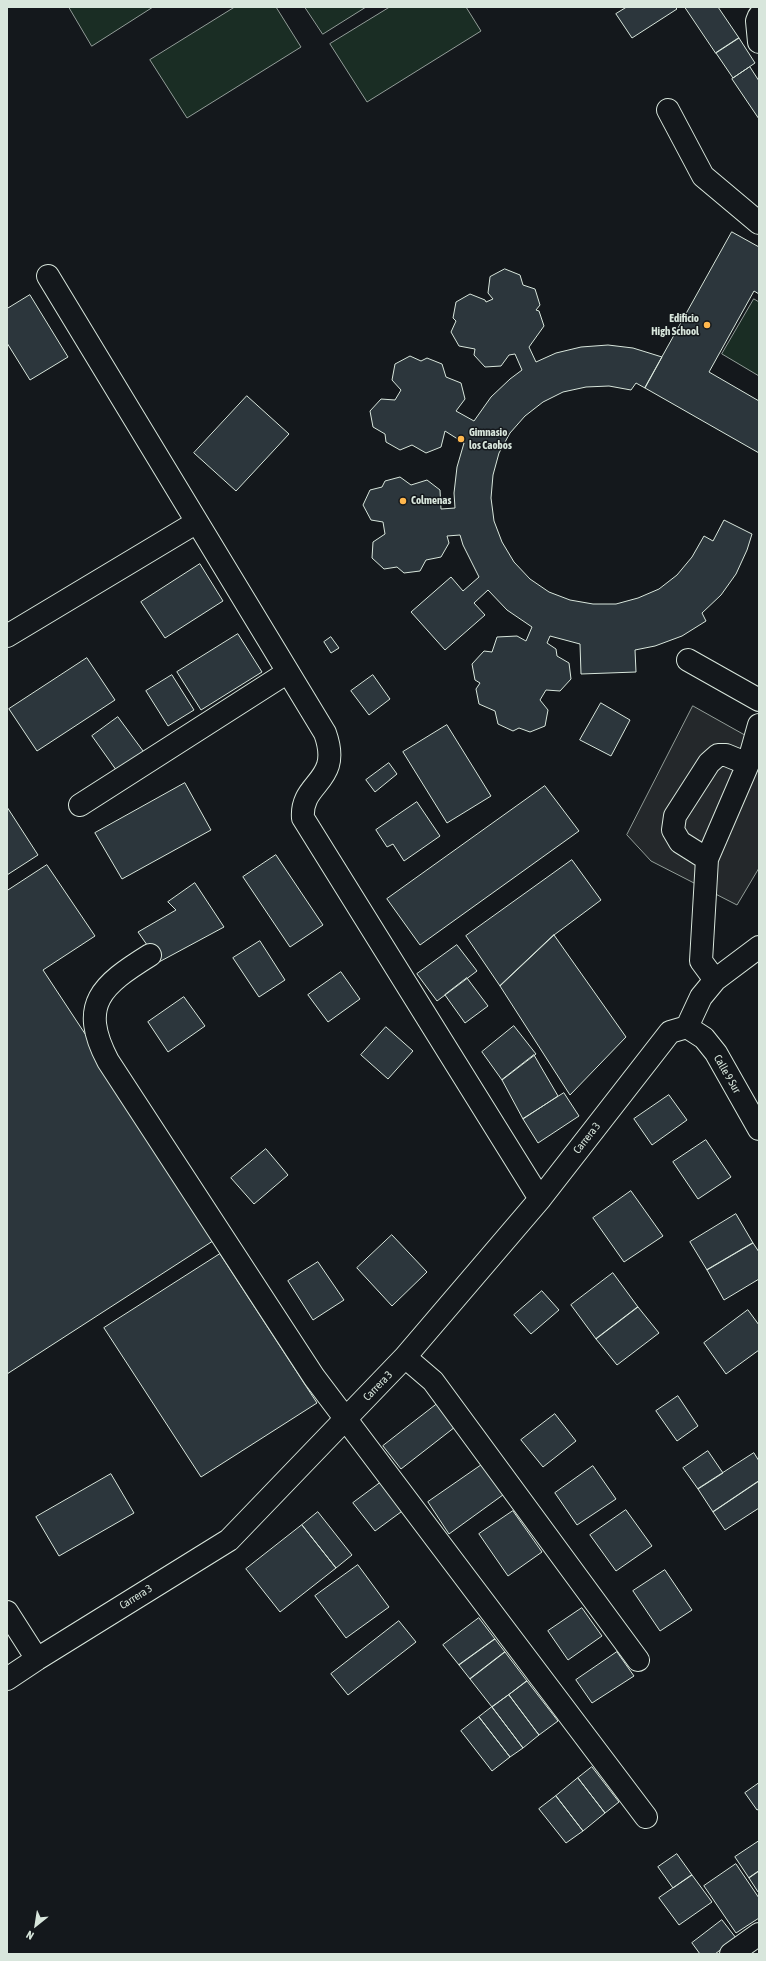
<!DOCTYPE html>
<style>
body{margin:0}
#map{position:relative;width:766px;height:1961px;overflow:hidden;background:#14181c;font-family:"Asap Condensed",sans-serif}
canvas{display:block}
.frame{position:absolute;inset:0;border:8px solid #d8e6dc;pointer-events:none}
.north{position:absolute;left:16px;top:1905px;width:40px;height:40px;-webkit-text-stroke:3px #14181c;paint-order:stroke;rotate:210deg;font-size:11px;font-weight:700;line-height:16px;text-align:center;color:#d8e6dc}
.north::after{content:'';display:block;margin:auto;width:14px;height:18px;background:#d8e6dc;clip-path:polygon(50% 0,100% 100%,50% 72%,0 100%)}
</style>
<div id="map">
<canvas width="766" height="1961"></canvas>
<div class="frame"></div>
<div class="north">N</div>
</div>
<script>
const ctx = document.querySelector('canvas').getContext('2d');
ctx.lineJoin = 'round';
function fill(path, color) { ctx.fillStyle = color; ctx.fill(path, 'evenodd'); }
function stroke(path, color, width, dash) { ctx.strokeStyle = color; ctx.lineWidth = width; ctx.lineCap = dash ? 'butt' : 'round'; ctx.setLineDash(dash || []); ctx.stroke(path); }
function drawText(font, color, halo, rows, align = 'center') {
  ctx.font = font + ' "Asap Condensed",sans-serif'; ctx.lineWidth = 3; ctx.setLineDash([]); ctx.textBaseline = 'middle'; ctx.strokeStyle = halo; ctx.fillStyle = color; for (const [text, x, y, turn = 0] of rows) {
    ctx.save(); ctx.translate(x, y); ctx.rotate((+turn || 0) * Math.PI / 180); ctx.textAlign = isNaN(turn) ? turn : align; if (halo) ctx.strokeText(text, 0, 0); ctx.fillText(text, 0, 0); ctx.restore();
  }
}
const green = new Path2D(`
 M69,7H153L92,46Z
 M235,7H276L301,47L187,118L150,60Z
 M305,7H366L323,34Z
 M390,7H466L481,31L367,102L330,44Z
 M754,299L759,302V376L722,354Z`);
const parking = new Path2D(`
 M693,706L759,743V868L737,905L651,861L627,835Z`);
const building = new Path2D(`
 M627,7H675L677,9L632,38L616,14Z
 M685,7H718L739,38L716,53Z
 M739,38L755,63L733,78L716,53Z
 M750,67L759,81V119L732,79Z
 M732,232L759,247V294L754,291L709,372L759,401V453L645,388Z
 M505,269L520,275L523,285L535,289L540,305L536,310L539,311L544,326L529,347L536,362L556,353L581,347L608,345L633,348L662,357L645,388L636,383L631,390L609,386L586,387L563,392L543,402L525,416L510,433L499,453L493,475L491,498L494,521L502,542L514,562L530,579L549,592L570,600L593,604H616L638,598L659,589L677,575L692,557L704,536L713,541L724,520L752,534L747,550L736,574L721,595L702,613L706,621L682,636L655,646L635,650L636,672L581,674L580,644L550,636L547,643L556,649L557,656L569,663L571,679L560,691L546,690L540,700L548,710L545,726L530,732L519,728L513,731L498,724L495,711L479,704L476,689L480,683L475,680L472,664L484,651L492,652L497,637L517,636L526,641L532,627L507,610L488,590L474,603L485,615L445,650L411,612L451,577L463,591L479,577L463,545L460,535L447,536L449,543L441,557L426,560L420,571L404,573L397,567L384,569L372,558L373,542L385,534L383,522L371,520L363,505L370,490L382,487L385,481L400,477L411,485L427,480L440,490L441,509L455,508L454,493L457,467L464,443L445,431L441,447L426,453L412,445L400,450L386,442L385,434L373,427L370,411L381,399L395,400L401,390L392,380L395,364L410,356L421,361L427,358L442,364L446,377L461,383L465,399L456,411L474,421L491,397L510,379L522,370L515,354L509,355L501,366L485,367L474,355L475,349L459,346L451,332L456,321L453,318L456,302L470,294L485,300L486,302L493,299L488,293L490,277Z
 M30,295L68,357L30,380L7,343V309Z
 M247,396L289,434L236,491L194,453Z
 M200,564L223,601L165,638L141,602Z
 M238,634L262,672L201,710L177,672Z
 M331,637L339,648L331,653L324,642Z
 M87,658L115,700L37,751L9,709Z
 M172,675L194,710L168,726L146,691Z
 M373,675L390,699L369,715L351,691Z
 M601,703L630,720L611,756L580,740Z
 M118,717L146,755L119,774L92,736Z
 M447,725L491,796L447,823L403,752Z
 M389,763L397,774L375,792L366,780Z
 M185,783L211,830L122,879L95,833Z
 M545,786L579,831L420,945L387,899Z
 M417,802L440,836L404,861L393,844L387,847L376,830Z
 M7,807L38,855L7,875Z
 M276,855L323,925L290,947L243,877Z
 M572,860L601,900L554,935L500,986L466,936Z
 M47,865L95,936L43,970L219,1237L7,1374V891Z
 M195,883L224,927L159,962L138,932L176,910L168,902Z
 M554,935L626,1037L570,1095L500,986Z
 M260,941L285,980L259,997L233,958Z
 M457,945L477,971L437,1001L417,974Z
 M341,972L360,999L328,1022L308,995Z
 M467,978L488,1006L465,1023L445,995Z
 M184,997L205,1026L168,1052L148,1022Z
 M514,1026L536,1054L502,1080L482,1052Z
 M386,1027L413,1051L388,1079L361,1055Z
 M534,1055L558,1096L523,1119L502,1080Z
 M564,1093L579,1116L538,1143L523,1119Z
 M669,1095L687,1120L652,1145L634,1119Z
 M706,1140L731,1177L698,1199L673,1162Z
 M266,1149L288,1175L254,1204L231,1178Z
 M631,1191L663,1236L624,1262L593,1218Z
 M736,1214L753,1243L707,1270L690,1242Z
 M392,1235L427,1272L392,1306L357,1268Z
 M753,1243L759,1252V1279L724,1300L707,1270Z
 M220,1254L317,1403L201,1477L104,1328Z
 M318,1262L344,1300L313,1320L288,1281Z
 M613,1273L638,1307L596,1339L571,1305Z
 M542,1291L559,1310L531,1334L514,1315Z
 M638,1307L659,1333L617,1365L596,1339Z
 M748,1310L759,1325V1350L726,1374L704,1343Z
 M678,1396L698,1426L677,1441L656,1411Z
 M437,1404L455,1427L401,1469L383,1446Z
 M555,1414L576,1441L543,1467L521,1440Z
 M708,1451L723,1473L698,1489L683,1468Z
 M754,1453L759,1461V1481L713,1512L698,1489Z
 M483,1464L507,1492L449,1534L428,1502Z
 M593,1466L616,1499L577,1525L555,1493Z
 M111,1474L134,1513L59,1556L36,1517Z
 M384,1480L405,1509L375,1531L353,1503Z
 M759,1481V1508L725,1530L713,1512Z
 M626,1510L652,1546L616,1571L590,1535Z
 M513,1511L542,1552L508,1576L479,1534Z
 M318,1512L352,1555L336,1568L302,1525Z
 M302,1525L336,1568L280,1612L246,1569Z
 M358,1565L389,1607L346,1638L315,1596Z
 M665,1570L692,1610L660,1631L633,1591Z
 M582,1608L602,1636L568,1660L548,1631Z
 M479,1618L495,1639L459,1665L443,1645Z
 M399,1621L416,1642L348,1695L331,1674Z
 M495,1639L505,1652L470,1679L459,1665Z
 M505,1652L527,1681L492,1707L470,1679Z
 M617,1652L634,1676L592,1703L576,1680Z
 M527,1681L558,1721L539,1735L509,1695Z
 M509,1695L539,1735L523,1748L492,1707Z
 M492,1707L523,1748L510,1757L479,1717Z
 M479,1717L510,1757L492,1771L461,1731Z
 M592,1767L619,1802L605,1813L578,1778Z
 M578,1778L605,1813L583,1831L556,1796Z
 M759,1783V1809L757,1810L745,1793Z
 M556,1796L583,1831L566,1843L539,1809Z
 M759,1841V1871L749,1878L735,1857Z
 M677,1854L692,1875L673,1888L658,1867Z
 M736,1864L759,1898V1918L736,1933L704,1886Z
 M759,1871V1891L758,1892L749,1878Z
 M692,1875L712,1902L679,1925L659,1898Z
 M722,1920L736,1938L715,1954H700L692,1943Z`);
const minor = new Path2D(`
 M759,16L757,21L759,42
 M668,110L703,176L759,223
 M48,276L325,733C343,783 300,781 303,818L540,1199
 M7,636L197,522
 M688,660L759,700
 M80,805L288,672
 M707,859L680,842L673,830L675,816L709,763L718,755H726L748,764
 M150,955C102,985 78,1004 108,1061L314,1377L646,1817
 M715,980L701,961L707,859L748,764L759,725
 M687,1027L704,1038L716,1053L759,1129
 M687,1027L701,997L715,980L759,947
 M405,1357L433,1381L638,1660
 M7,1612L37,1659
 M7,1679L37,1659L229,1540L405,1357L540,1199L670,1032L687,1027
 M731,1954L759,1934`);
const markers = [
 [707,325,4,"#ffb74d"],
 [461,439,4,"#ffb74d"],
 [403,501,4,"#ffb74d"]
];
const poiNames = [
 ["Edificio",699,319,"right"],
 ["High School",699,332,"right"],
 ["Gimnasio",469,433],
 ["los Caobos",469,446],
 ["Colmenas",411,501]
];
const streetNames = [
 ["Calle 9 Sur",727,1074,60],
 ["Carrera 3",587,1138,-52],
 ["Carrera 3",378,1386,-46],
 ["Carrera 3",136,1597,-32]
];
fill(green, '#1a2d24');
stroke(green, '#939e99', 1);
fill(parking, '#24282b');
stroke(parking, '#939e99', 1);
fill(building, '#2c363c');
stroke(building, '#d8e6dc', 1);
stroke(minor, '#d8e6dc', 24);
stroke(minor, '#14181c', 22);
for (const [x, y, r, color] of markers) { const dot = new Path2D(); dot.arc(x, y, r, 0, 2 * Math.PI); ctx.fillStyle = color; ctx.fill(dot); stroke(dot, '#14181c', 1.5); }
drawText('bold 11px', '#d8e6dc', '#14181c', poiNames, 'left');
drawText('11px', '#d8e6dc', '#14181c', streetNames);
</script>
